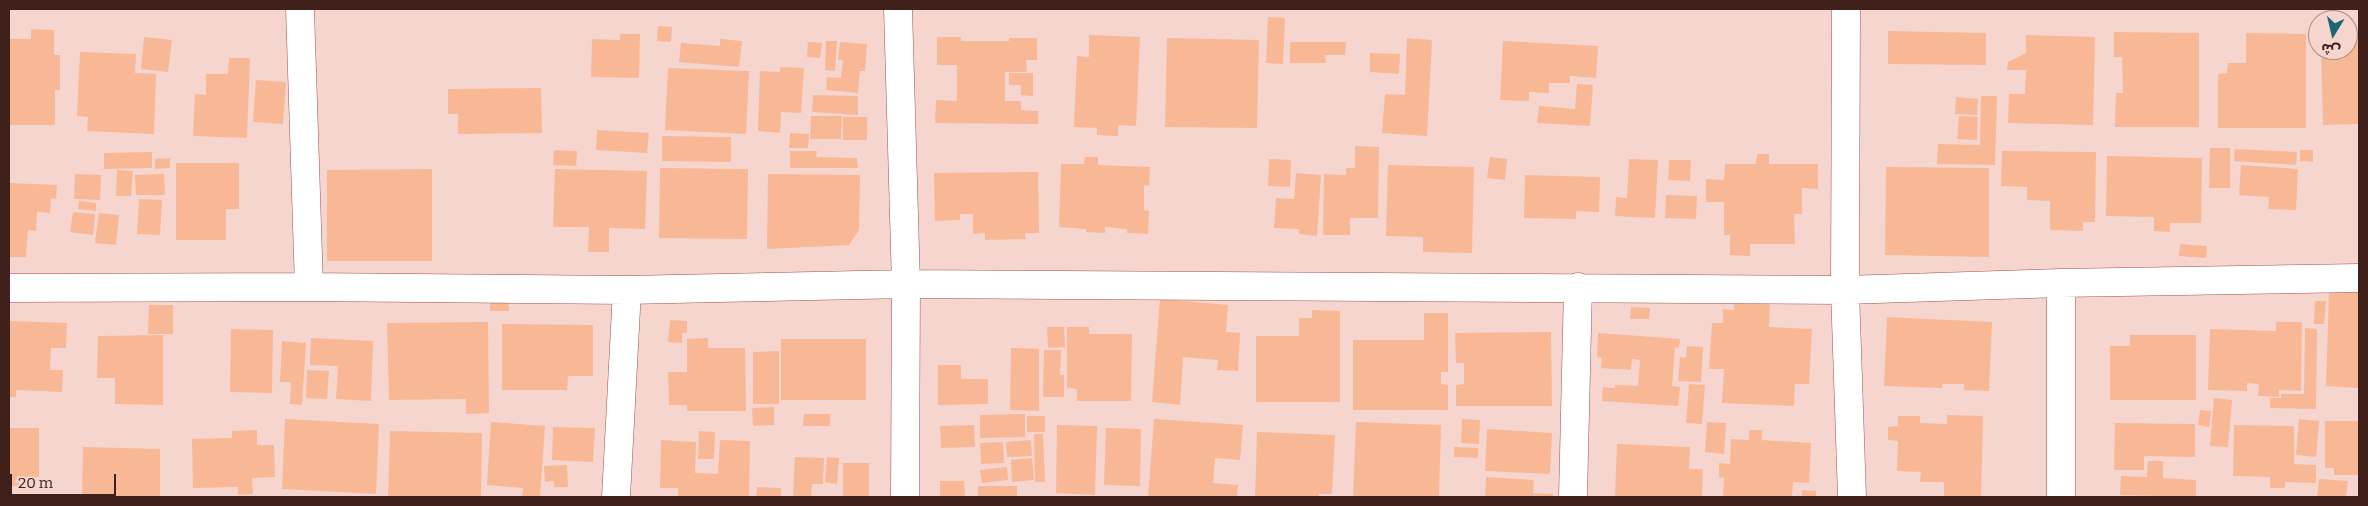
<!DOCTYPE html>
<meta charset="utf-8">
<style>
body{margin:0}
#map{position:relative;width:2368px;height:506px;overflow:hidden;background:#f6d5cf;font-family:Bitter,"Noto Sans Arabic",serif}
canvas{display:block}
.frame{position:absolute;inset:0;border:10px solid #3f201b;pointer-events:none}
.north{position:absolute;left:2308px;top:10px;width:50px;height:50px;box-sizing:border-box;background:#f6d5cf;border:1px solid #ad8d87;border-radius:50%;rotate:189deg;font-size:14px;font-weight:700;line-height:20px;text-align:center;color:#3f201b}
.north::after{content:'';display:block;margin:auto;width:18px;height:22px;background:#1b6671;clip-path:polygon(50% 0,100% 100%,50% 72%,0 100%)}
.scale{position:absolute;left:10px;top:474px;width:106px;height:22px;box-sizing:border-box;border:2px solid #3f201b;border-top:0;padding-left:6px;font-size:15px;line-height:18px;white-space:nowrap;color:#3f201b;-webkit-text-stroke:4px #f6d5cf;paint-order:stroke}
</style>
<div id="map">
<canvas width="2368" height="506"></canvas>
<div class="frame"></div>
<div class="north">ش</div>
<div class="scale">20 m</div>
</div>
<script>
const ctx = document.querySelector('canvas').getContext('2d');
ctx.lineJoin = 'round';
function fill(path, color) { ctx.fillStyle = color; ctx.fill(path, 'evenodd'); }
function stroke(path, color, width, dash) { ctx.strokeStyle = color; ctx.lineWidth = width; ctx.lineCap = dash ? 'butt' : 'round'; ctx.setLineDash(dash || []); ctx.stroke(path); }
const building = new Path2D(`
 M1268,17L1285,18L1283,64L1266,63Z
 M658,26L672,27L671,42L657,41Z
 M31,29L54,30V55H60V90H55V125H9V39H31Z
 M1888,31L1986,33V65L1888,64Z
 M2114,32L2199,33V127H2115L2116,93H2123L2122,57H2114Z
 M2246,33L2306,34V128H2218V74L2227,73L2228,63H2246Z
 M2348,33H2359V124L2323,125L2321,50H2348Z
 M620,34H640L639,78L591,77L592,39L620,40Z
 M1089,35L1140,37L1136,126L1118,125V136L1097,135V128L1074,127L1077,56L1089,57Z
 M2026,35L2095,37L2093,125L2008,123L2009,94H2025L2026,70H2007L2008,62L2026,53Z
 M144,37L172,40L168,72L141,69Z
 M937,37H961V41H1009V38H1037V60H1026L1027,72H1005V101H1021V110L1038,111V124L935,123L936,100L957,101V65H937Z
 M1167,38L1259,40L1257,128L1165,127Z
 M1407,38L1432,40L1427,136L1382,133L1385,94L1405,95Z
 M720,39L742,41L739,67L679,62L681,43L720,46Z
 M826,41H837L835,71L825,70Z
 M1503,41L1598,46L1596,78L1570,76V83H1549V93L1529,92V101L1500,100Z
 M808,42L822,43L820,58L807,57Z
 M840,42L867,44L865,71H860L858,93L826,90L827,77L841,78L843,60H838Z
 M1290,42H1346L1345,55H1325L1326,63H1290Z
 M80,52L136,54L135,73L156,74L154,134L87,131L88,117L77,116Z
 M1370,53L1400,54L1399,74L1370,72Z
 M229,58H250L247,138L193,136L195,94L206,95V74H228Z
 M780,67L804,68L801,113L781,112L780,133L758,131L760,71L780,72Z
 M668,68L749,71L746,134L665,130Z
 M1009,73H1033V96L1021,95V85H1009Z
 M256,80L286,82L283,124L253,122Z
 M1577,84L1593,85L1590,126L1537,123L1539,106L1575,109Z
 M541,88L542,133L458,134V114H448V89Z
 M813,95L858,96V115L812,112Z
 M1981,96H1997L1995,165L1937,164L1938,144L1980,145Z
 M1956,97L1978,99L1977,115L1955,114Z
 M811,116H842L841,139H810Z
 M1959,116L1978,117L1977,140L1957,139Z
 M843,117H867V140H843Z
 M597,130L649,133L647,153L596,150Z
 M790,133L809,134L808,148H789Z
 M662,136L731,137V162L662,161Z
 M1355,146L1379,147L1378,218H1350V235H1323L1324,174L1346,175V168H1355Z
 M2210,148H2230V188H2209Z
 M2235,149L2297,152L2296,165L2234,161Z
 M554,150L577,151L576,166L553,165Z
 M2300,150H2313V162L2300,161Z
 M790,151H817L816,157L857,158L858,168H790Z
 M2002,151L2096,152L2095,222H2083V231L2050,230V201L2027,200V187L2001,186Z
 M152,152V168L104,169V153Z
 M1757,154H1769V164H1818V189L1802,188V214H1794L1795,244H1750V256L1730,255V235H1724V202H1706V179L1724,180L1725,164H1756Z
 M2107,156L2202,158L2201,223H2170V232L2154,231V217L2106,216Z
 M1085,157H1098V165L1150,167L1149,186L1144,185V210L1149,211L1148,234L1127,233V229L1105,227V233L1086,232V229L1059,227L1061,164H1084Z
 M1490,157L1507,159L1505,180L1487,178Z
 M170,158V168L155,169V159Z
 M1269,159L1291,160L1290,187L1268,186Z
 M1629,159L1658,160L1655,218L1615,216L1616,197L1627,198Z
 M1669,160H1691L1690,181L1668,180Z
 M176,163H239V209H226V240H176Z
 M1388,165L1474,167L1472,253L1423,252V237L1386,236Z
 M2241,165L2298,169L2296,210L2268,209L2269,197L2239,195Z
 M1886,167L1989,168V257L1885,255Z
 M660,168L748,169L747,239L659,238Z
 M432,169V261H327V170Z
 M555,169L647,171L645,229L609,228V252H588L589,227H553Z
 M117,170L133,171L131,196H116Z
 M1038,172L1039,233H1025L1026,239L985,240V233L973,234V214H960V220L935,221L934,173Z
 M1296,173L1321,175L1317,236L1299,234V229L1274,228L1276,198L1294,199Z
 M75,174L101,175L100,200L74,199Z
 M164,174L165,195H136L135,175Z
 M768,174L860,175L859,230L849,245L767,249Z
 M1525,175L1600,177L1599,212L1576,211V219L1524,218Z
 M9,183L57,185L56,199L51,198L50,213L37,212L36,231L28,230L26,257H9Z
 M1666,195L1697,196L1696,219L1665,218Z
 M139,199L162,200L160,235L137,234Z
 M79,201L96,203V211L78,209Z
 M73,212L95,214L93,235L70,232Z
 M99,213L119,215L116,245L95,243Z
 M2180,244L2207,246L2206,258L2179,256Z
 M2329,289H2359V388L2326,386Z
 M508,295L509,311H490V296Z
 M1160,299L1228,305L1226,332L1240,333L1238,371L1217,370L1218,360L1183,357L1180,405L1152,402Z
 M1734,301L1770,303L1769,327L1812,329L1809,384H1795L1794,406L1722,403L1724,369H1709L1712,323H1723V309L1734,310Z
 M2315,301H2326L2324,324H2314Z
 M149,305H173V334H148Z
 M1631,307L1650,308L1649,319H1630Z
 M1312,310L1340,311V402H1256V336H1299V318H1312Z
 M1424,313H1448V372H1441V384L1448,385V410H1353V340H1424Z
 M1887,317L1992,322L1989,391L1964,390V384H1942V388L1884,386Z
 M670,320L687,321V333H682V343L668,342Z
 M9,321L67,323L66,348H51L50,370H63L62,392L16,390V397H9Z
 M488,322L489,413L466,414V399L389,400L387,323Z
 M2276,322H2302L2301,391L2279,390V397L2258,396L2259,384L2247,383V391L2208,390L2210,329L2276,331Z
 M502,324L593,325V376H568L567,390H502Z
 M1047,327H1064L1065,347L1048,348Z
 M1067,327H1089V334H1132L1131,401H1077V389L1067,388Z
 M2305,328L2317,329L2316,409L2270,408V398H2281V394H2304Z
 M231,329L273,330L272,393L230,392Z
 M1551,332L1552,406H1456V385L1464,384V363H1456L1455,333Z
 M1598,333L1680,339L1679,348L1675,347L1672,386L1680,387L1678,406L1602,401L1603,387L1615,388V385L1638,386L1640,360L1632,359L1631,370L1601,368L1602,358L1597,357Z
 M163,335V405L115,404V378H97L98,336Z
 M2130,335H2196V400H2110V346H2130Z
 M311,338L373,341L371,401L336,399L338,366L310,365Z
 M708,338V348H745L746,411H687V405H669L668,372H687V339Z
 M781,339H866V400H781Z
 M282,341L306,343L302,405L290,404L291,382H280Z
 M1687,346L1703,347L1701,382L1678,381L1680,357L1686,358Z
 M1011,348L1039,349V411L1010,410Z
 M1044,350H1061L1060,375H1064V397H1043Z
 M779,351V404H753V352Z
 M938,365H961V379H988V404L938,405Z
 M307,370L329,371L327,399L306,398Z
 M1689,384L1705,385L1702,424L1686,423Z
 M2214,398L2232,400L2228,447L2210,446Z
 M774,407V425L753,426L752,408Z
 M2200,410L2211,411L2209,427L2198,425Z
 M804,414H830V426H803Z
 M1025,414V437L980,438V415Z
 M1947,415L1983,416L1981,497H1944V482H1920L1921,472L1897,471L1898,441L1888,440V427L1898,426V416H1920V423L1947,424Z
 M1027,416H1045V432H1027Z
 M285,419L379,424L376,494L282,489Z
 M1154,419L1243,425L1240,460L1215,458L1213,483L1238,485L1237,497H1148Z
 M1462,419L1480,420L1479,444L1461,443Z
 M2299,419L2319,421L2316,457L2296,455Z
 M2325,421H2359V475H2334V468H2325Z
 M491,422L545,426L540,497H522L523,488L487,485Z
 M1356,422L1441,425L1439,497H1353Z
 M1707,422L1726,423L1724,454L1705,452Z
 M2115,423L2195,424V457L2144,456V470H2114Z
 M974,425L975,447L941,448L940,426Z
 M1057,425L1097,426L1095,495L1056,493Z
 M2234,425L2294,426V464L2316,465V483L2285,482V488H2270V477L2233,476Z
 M553,427L595,428L593,462L552,460Z
 M9,428H39V477H18L19,486H9Z
 M1106,428L1141,429L1140,486L1104,485Z
 M1487,429L1552,433L1550,474L1485,471Z
 M257,430V445H274L275,477L252,478L253,494L238,495V487L193,488L192,439L232,438V431Z
 M1749,430H1762V440L1811,443L1809,483L1793,482L1792,497H1723L1724,478L1719,477V463L1730,464L1731,439L1749,440Z
 M390,431L482,433L481,497H388Z
 M699,431L715,432L714,459H698Z
 M1257,432L1335,435L1332,494H1319V497H1255Z
 M1034,434H1043L1045,482H1035Z
 M661,440L696,442L695,473L718,474L720,440L750,441L749,497H678V488H660Z
 M1031,440L1032,456L1007,457L1006,442Z
 M1003,442L1004,463L981,464L980,443Z
 M1617,444L1690,447L1689,469H1703L1702,497H1615Z
 M83,447L160,449V497H82Z
 M1454,447L1478,448V458L1454,457Z
 M795,457L824,458L823,484H812L811,497H793Z
 M827,457L839,458L837,484L825,482Z
 M1032,458L1034,480L1012,482L1011,460Z
 M2148,461H2163V478L2196,480V497L2120,495L2121,476L2147,477Z
 M843,463H869V497H843Z
 M567,465L568,487H554V481L545,482L544,466Z
 M1007,467L1008,480L982,483L980,470Z
 M1486,477L1534,480L1533,493L1553,494V497H1485Z
 M2319,479L2348,481L2346,497H2317Z
 M940,481H964L965,497H940Z
 M978,486H1017V497H978Z
 M757,487L781,488V497H756Z
 M1802,490L1816,491V497H1801Z`);
const minor = new Path2D(`
 M300,9L309,287
 M898,9L906,284L905,497
 M1846,9L1845,290L1852,497
 M9,288L309,287L627,290L906,284L1845,290L2061,283L2359,278
 M616,497L627,290
 M1573,497L1578,287
 M2061,497V283`);
fill(building, '#f8b896');
stroke(minor, '#9a5349', 29);
stroke(minor, '#fff', 28);
</script>
